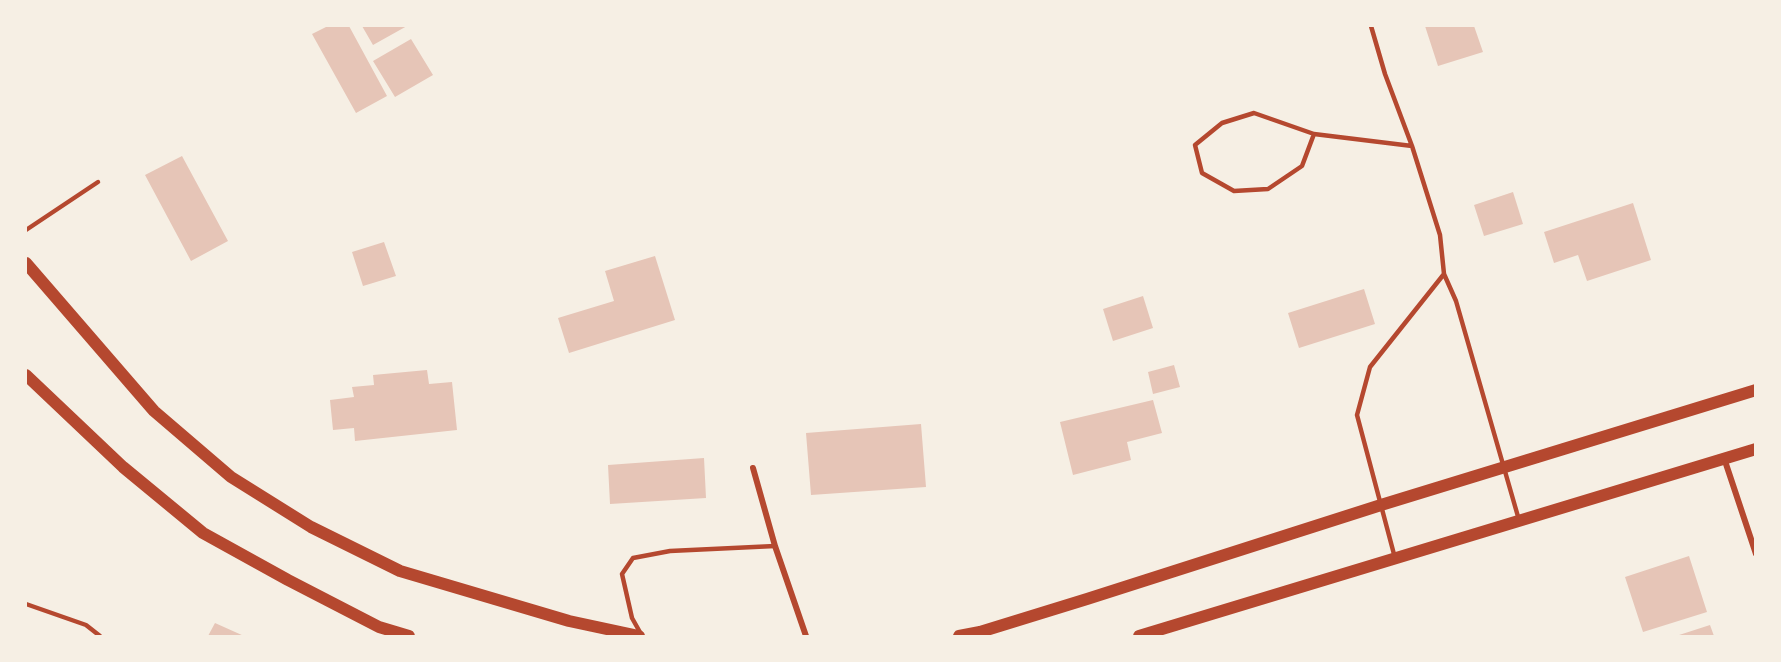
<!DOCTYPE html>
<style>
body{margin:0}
#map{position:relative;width:1781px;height:662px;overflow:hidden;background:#f6efe4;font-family:Rubik,sans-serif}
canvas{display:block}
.frame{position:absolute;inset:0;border:27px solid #f6efe4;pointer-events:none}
</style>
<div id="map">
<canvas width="1781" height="662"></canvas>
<div class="frame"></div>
</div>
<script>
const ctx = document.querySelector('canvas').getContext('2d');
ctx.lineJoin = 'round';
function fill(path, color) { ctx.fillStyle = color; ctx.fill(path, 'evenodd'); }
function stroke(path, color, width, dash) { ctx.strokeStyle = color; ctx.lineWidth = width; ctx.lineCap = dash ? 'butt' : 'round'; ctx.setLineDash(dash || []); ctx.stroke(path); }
const building = new Path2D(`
 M328,26H349L387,96L356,113L312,34Z
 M362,26H407L373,45Z
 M1425,26H1474L1483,52L1438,66Z
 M411,39L433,75L395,97L373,61Z
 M182,156L228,241L191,261L145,175Z
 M1513,192L1523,224L1484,236L1474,205Z
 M1633,203L1651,260L1587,281L1578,255L1554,263L1544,232Z
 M384,242L396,276L363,286L352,252Z
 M655,256L675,320L569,353L558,318L614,301L605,271Z
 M1364,289L1375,324L1299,348L1288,313Z
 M1143,296L1153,328L1113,341L1103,309Z
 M1174,365L1180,387L1153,394L1148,372Z
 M427,370L429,384L452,382L457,430L355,441L354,428L333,430L330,400L354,397L352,387L374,385L373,375Z
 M1153,400L1162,433L1127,442L1131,460L1073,475L1060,422Z
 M921,424L926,487L811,495L806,433Z
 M704,458L706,498L610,504L608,465Z
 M1689,556L1707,612L1643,632L1625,577Z
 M215,623L244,636H208Z
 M1710,625L1714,636H1676Z`);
const service = new Path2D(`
 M1371,26L1385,74L1412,146
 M1314,134L1254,113L1222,123L1195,145L1202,173L1234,191L1268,189L1302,166L1314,134L1412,146L1440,235L1444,274L1370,367L1357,415L1395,558
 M26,230L98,182
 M1444,274L1456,301L1519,520
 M26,604L86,625L100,636
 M641,634L632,618L622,574L633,558L670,551L775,546`);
const minor = new Path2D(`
 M1724,458L1756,554
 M753,468L775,546L806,636`);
const secondary = new Path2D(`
 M26,263L154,411L231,477L311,527L400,571L569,621L639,636
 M26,375L123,467L203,533L288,580L379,627L409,636
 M959,636L980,632L1087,599L1381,505L1756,390
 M1139,636L1756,449`);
fill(building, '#e6c5b7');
stroke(service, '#b5482f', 4.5);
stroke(minor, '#b5482f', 6);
stroke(secondary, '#b5482f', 12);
</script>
